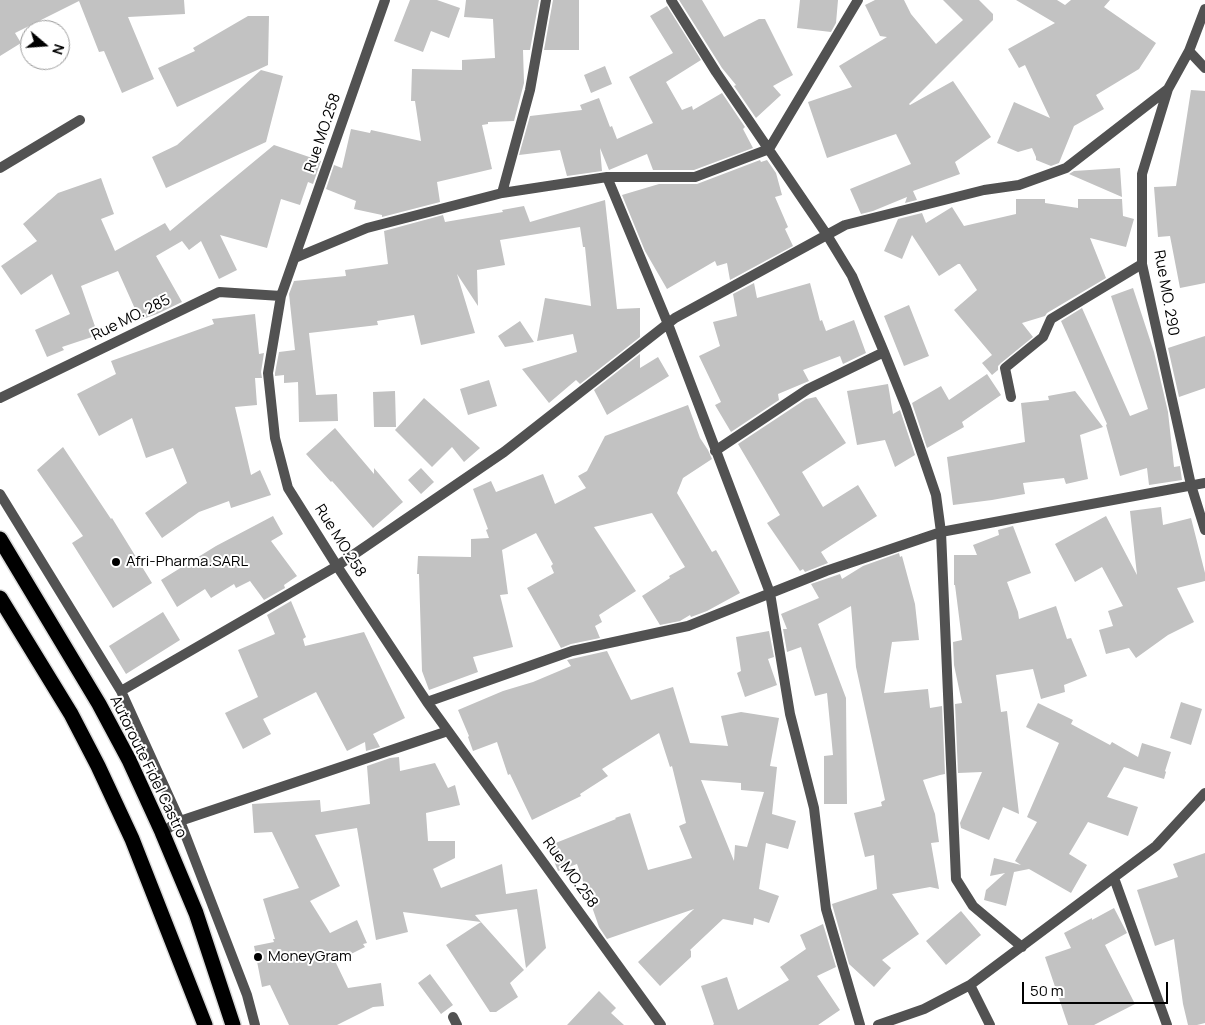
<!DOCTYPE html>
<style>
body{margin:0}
#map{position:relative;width:1205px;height:1025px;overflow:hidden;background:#fff;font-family:Manrope,sans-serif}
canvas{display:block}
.north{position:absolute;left:20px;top:20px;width:50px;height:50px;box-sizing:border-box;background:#fff;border:1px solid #999;border-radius:50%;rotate:108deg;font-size:14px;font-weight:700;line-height:20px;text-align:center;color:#000}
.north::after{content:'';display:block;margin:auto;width:18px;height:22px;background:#000;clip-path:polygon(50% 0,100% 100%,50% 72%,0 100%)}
.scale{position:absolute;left:1022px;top:982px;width:146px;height:22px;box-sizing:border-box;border:2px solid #000;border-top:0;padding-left:6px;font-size:15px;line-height:18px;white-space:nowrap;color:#000;-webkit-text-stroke:4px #fff;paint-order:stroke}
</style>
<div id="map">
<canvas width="1205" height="1025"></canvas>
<div class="north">N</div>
<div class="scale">50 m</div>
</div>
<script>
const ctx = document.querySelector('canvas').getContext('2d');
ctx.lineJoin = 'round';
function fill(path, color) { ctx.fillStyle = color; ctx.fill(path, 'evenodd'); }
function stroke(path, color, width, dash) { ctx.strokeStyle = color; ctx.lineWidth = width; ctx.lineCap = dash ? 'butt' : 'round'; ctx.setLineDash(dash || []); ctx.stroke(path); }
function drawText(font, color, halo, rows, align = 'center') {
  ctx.font = font + ' Manrope,sans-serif'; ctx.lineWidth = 4; ctx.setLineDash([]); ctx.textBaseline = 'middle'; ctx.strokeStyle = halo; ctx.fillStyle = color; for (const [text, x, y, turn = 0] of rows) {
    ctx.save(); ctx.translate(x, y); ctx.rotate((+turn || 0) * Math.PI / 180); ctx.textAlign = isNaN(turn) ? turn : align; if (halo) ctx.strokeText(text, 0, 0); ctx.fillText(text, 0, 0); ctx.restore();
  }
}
const building = new Path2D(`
 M0,0H184L185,14L128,17L154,79L122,93L104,51L99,52L79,1L15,33L21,43L0,56Z
 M410,0H437L460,8L449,38L431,31L423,52L394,41Z
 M466,0H539L530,50H523L524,83L514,121L488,122V124L482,125L492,169L437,182L440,202L382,217V215L354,209L356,201L326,189L334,165L342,168L351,129L370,133L371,130L421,141L415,101H411L412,69L462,70V60L495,58L493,19L464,17Z
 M553,0H579V50H544Z
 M679,0H702L724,37L759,19H765L793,75L773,86L781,95L756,118L734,86L736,85L722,68Z
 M800,0H838L836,23L831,32L797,28Z
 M875,0H904L911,14L936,44L963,20L943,0H979L993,14V20L909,104L910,105L953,81L991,137L955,162L960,174L913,191L917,200L905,203L907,197L873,211L861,214L850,189L911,164L896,134L827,158L808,102L852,87L839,66L887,37L880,36L865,5Z
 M1016,0H1057L1065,5L1071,0H1110L1104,7L1156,43L1139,69L1096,95L1104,109L1074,126L1059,163L1051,166L1036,160V157L1032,148L1018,152L997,143L1014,102L1050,118L1025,65L1019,68L1008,49L1055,23Z
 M667,6L701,60L666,82L682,110L692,106L693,110L722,93L745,127L743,129L753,148L694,170H653L647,154L609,170L600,148L602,171L567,176L560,150L519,155L530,116L582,110L580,105L599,98L610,127L612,126L617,139L653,123L629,77L673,53L650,16Z
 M248,16H269L268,65L177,107L158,68L195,51L193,48Z
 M605,66L612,84L591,93L584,75Z
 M261,70L283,76L266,142L166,188L152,157L177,145Z
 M1191,90L1205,91V283L1180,288L1170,236L1158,237L1154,187L1176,186Z
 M274,145L321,161L313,184L308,182L300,205L281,199L267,248L220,235L237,270L219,279L201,241L189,250L182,241L156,256L182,302L157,314L140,320L118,271L81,286L98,335L62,347L64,350L47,357L35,330L70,314L52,274L21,295L1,266L37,241L23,224L58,193L101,178L114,214L101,219L115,251L165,223L170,231Z
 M760,160L761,162L767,160L776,173L782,195L775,197L788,227L785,229L793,246L730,280L727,263L717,266L715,261L667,289L645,251L622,195L659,184H697Z
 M1120,168L1122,197L1069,174L1074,171Z
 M1016,199H1045V203L1078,208V199H1122L1123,216L1134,219L1126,247L1090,238L1106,278L1047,313L1045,316L1022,323L1033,337L1001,363L998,366V370L992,375L982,363L992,355L954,310L977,290L960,264H958L939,276L912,235L902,259L884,251L898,219L922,213L926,223L952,207L964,226L1016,214Z
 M605,200L617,309L640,308V337L580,384L576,380L549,403L522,369L577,352L573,334L537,341L545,298L591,306L585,247H583L580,227L500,240L505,265L477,270L478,306L457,274L475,333L421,345L414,315L377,321L378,325L309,333L316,395L337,394L338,421L299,422L298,382L284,383V375L275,376V373L279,352L295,350L289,294L294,281L346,276L345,270L388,264L384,231L443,215L445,222L503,212L502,210L524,206L530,222Z
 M754,283L757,298L810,283L820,321L822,320L826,331L854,320L866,353L843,364L840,356L803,370L809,381L778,394L779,400L731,432L715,405L721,402L699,356L720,346L713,322L737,316L733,294Z
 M1133,288L1154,352L1168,412L1174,467L1180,466L1182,480L1149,485L1147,468L1120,476L1106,425L1107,424L1061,321L1082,308L1130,416L1148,409L1111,296Z
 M909,305L929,356L904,366L884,316Z
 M255,314L259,354L264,353L261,372L262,378H255L257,405L235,407L251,475L260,470L271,495L231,508L229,501L199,512L162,538L145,513L187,483L173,448L146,458L132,418L99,436L77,394L116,374L111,361L214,324L212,319Z
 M520,321L534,342L505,347L498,336Z
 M1205,336V388L1179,397L1168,348Z
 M640,354V368L658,357L669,376L607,415L594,390Z
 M987,374L1001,395L962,422L964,427L927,448L912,403L941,386L949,400Z
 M489,380L497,406L468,415L460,389Z
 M888,384L893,414L900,410L915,455L895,467L885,440L857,445L847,391Z
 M395,391L396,427H374L373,392Z
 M1075,391L1103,427L1080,435L1088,479L1066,484L1064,478L1023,483L1025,494L992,500L953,505L947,457L1025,442L1021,403L1049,400L1048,396Z
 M816,397L846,443L802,472L823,507L858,485L877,516L821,552L828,563L805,572L803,569L800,571L767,523L780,515L738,444L806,399Z
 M424,398L480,448L464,462L452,447L432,467L395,430Z
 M688,405L700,438L708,450L712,459L683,478L677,493L712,552L716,550L740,593L707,611L691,617L690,615L680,621L660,625L642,596L670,578L669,576L685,567L652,513L594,527L636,591L599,615L602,622L595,626L600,638L571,644L561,648L527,588L554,573L551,566L553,564L536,533L502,550L508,594L500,595L513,647L473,657L478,672L429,690L422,671L419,574H417L418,556L471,557V539L489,538L486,530L488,529L473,489L491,481L496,492L543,474L555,504L586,488L578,476L587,471L605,436Z
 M335,428L374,474V468L403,502L373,528L332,481L331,482L306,454Z
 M63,447L111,519L112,518L152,583L113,608L72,543L83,536L37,470Z
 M421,468L434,482L421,494L408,480Z
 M1161,507L1163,525L1191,518L1205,573V581L1177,588L1194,622L1168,635L1136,658L1129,648L1106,654L1099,630L1113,626L1108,611L1123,606L1102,567L1075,582L1055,544L1106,516L1137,575L1130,511Z
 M273,516L283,534L271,541L297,576L284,585L285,588L264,600L250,581L236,588L234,584L211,598L205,589L177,607L161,580L216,546Z
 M1013,526L1031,573L1007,582L1018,612L1019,619L1056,606L1067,639L1071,638L1087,676L1064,685L1065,692L1041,699L1033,669L996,675L1001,712L1007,711L1019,814L1003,807L989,840L961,828L960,823L982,772L958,773L955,704L962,703L954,665L953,642L962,640L955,585H954V555H977L973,545L999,535L998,530Z
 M899,553L900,557L902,556L915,604L919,640L892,642L884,693L928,689L930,708L942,706L945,774L940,775L923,780L935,814L939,842L931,843L939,889L930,887L892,894L919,934L882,960L891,968L874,987L849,964L832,904L877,889L874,855L865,857L854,813L882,806L881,802L885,800L856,667L851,606L818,624L846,698L847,804H824V756L833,755L827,693L815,696L801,647L787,652L783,629H787L781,614L819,598L811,584L840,574L842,579L863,566Z
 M291,601L306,637L303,639L305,646L364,632L405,718L373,734L380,747L366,751L365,742L347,751L316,692L263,719L271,734L243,749L225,713L258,697L238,650L275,634L267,615Z
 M163,612L180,640L126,674L109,646Z
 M769,631L774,657L768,659L777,685L745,697L737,673L741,671L736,637Z
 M607,651L631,700L673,687L690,743L728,746L721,716L741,712L779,718L770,766L777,767L772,814L796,821L788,849L766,843L759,889L779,896L769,923L754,918L753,925L723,919L690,950L691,951V957L660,986L638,962L694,909L607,939L599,927L577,864L558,871L548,846L616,819L615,818L630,813L648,870L692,858L679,826L686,823L672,766L670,767L659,733L602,769L608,776L580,794L581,796L532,820L510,774L508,775L497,742L473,751L468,737L469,736L458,710L503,691L533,682L571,666L567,660ZM701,780L741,783V790L764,792L747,847L735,845L734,861Z
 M1181,702L1202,709L1191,745L1170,738Z
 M1038,703L1073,720L1071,724L1110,745L1112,742L1138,757L1142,743L1171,752L1165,771L1166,772L1164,779L1124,767L1107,797L1138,807L1128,836L1088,822L1069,854L1087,865L1071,893L1029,869L1014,872L1006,906L984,900L986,890L1005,873L990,876L994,858L1021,865L1015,861L1037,822L1027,817L1059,743L1026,727Z
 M399,757L400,771L435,763L448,788L455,785L460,805L426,813L428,841H455V858L433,869L441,888L502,864L506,894L537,889L546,948L526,968L517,909L475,915L481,922L403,912L408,932L376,940L357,828L315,835L340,886L310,901L330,933L357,920L367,943L363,944L365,947L337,961V962L336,963L348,988L381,983L384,1006L373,1007L337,1025H289L270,985L262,987L254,946L274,942L273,939H275L263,899L299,888L272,832L254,833L252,804L320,800L321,812L370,804L367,766L390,758Z
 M1205,853V1023L1197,1025H1188L1183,1004L1174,939L1155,946L1137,890L1178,877L1173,864Z
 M1114,908L1127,933L1105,945L1135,1004L1094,1025H1068L1045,957L1071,948L1064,933L1092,918V920Z
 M961,911L981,935L946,965L926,941Z
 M481,922L524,970L510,983L518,997L496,1012H490L446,945Z
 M823,924L836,967L817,976L840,1010L818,1025H713L714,1024L701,986L727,977L738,1010L789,980L780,967L806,949L800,935Z
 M430,974L453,1005L441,1014L418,983Z
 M599,991L616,1008L611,1013L624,1025H567Z`);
const lane = new Path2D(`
 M0,168L80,120
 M1011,397L1005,368L1043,337L1051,319L1142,264`);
const street = new Path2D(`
 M385,0L281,296L268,373L275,438L288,488L337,566L427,702L661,1025
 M671,0L716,72L827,235L852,276L884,352L906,407L936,495L941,532L956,879L973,906L1022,947
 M1205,9L1189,51L1168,89L1142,174V264L1191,485L1205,530
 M1189,51L1205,68
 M607,177L668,324L770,593L790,714L814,808L826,909L860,1025
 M502,193L530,90L546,0
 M295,258L367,228L502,193L607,177H695L769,149L858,0
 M0,398L219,292L281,296
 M715,451L808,389L884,352
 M0,494L121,691L180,821L247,995L255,1025
 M121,691L337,566L504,452L675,318L845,225L984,190L1019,185L1066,168L1168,89
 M427,702L572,651L688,626L826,571L941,532L1205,483
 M162,832L180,821L448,731
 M1114,878L1167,1025
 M970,985L990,1025
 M453,1017L457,1025
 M878,1025L924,1009L970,985L1156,846L1205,793`);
const highway = new Path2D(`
 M0,539L99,704L129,760L162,832L196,913L233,1025
 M0,598L71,714L98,766L132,839L205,1025`);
const markers = [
 [116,562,5,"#000"],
 [258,957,5,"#000"]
];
const streetNames = [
 ["Rue MO.258",323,133,-71],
 ["Rue MO. 290",1166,293,80],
 ["Rue MO. 285",131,318,-26],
 ["Rue MO.258",340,541,58],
 ["Autoroute Fidel Castro",148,767,64],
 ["Rue MO.258",570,873,54]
];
const poiNames = [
 ["Afri-Pharma.SARL",126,562],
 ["MoneyGram",268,957]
];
fill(building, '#c2c2c2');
stroke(highway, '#dbdbdb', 18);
stroke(lane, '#525252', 10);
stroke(street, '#525252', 10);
stroke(highway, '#000', 15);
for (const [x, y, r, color] of markers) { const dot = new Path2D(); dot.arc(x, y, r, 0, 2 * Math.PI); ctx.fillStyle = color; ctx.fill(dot); stroke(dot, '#fff', 2); }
drawText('15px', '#000', '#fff', streetNames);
drawText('15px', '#000', '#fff', poiNames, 'left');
</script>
